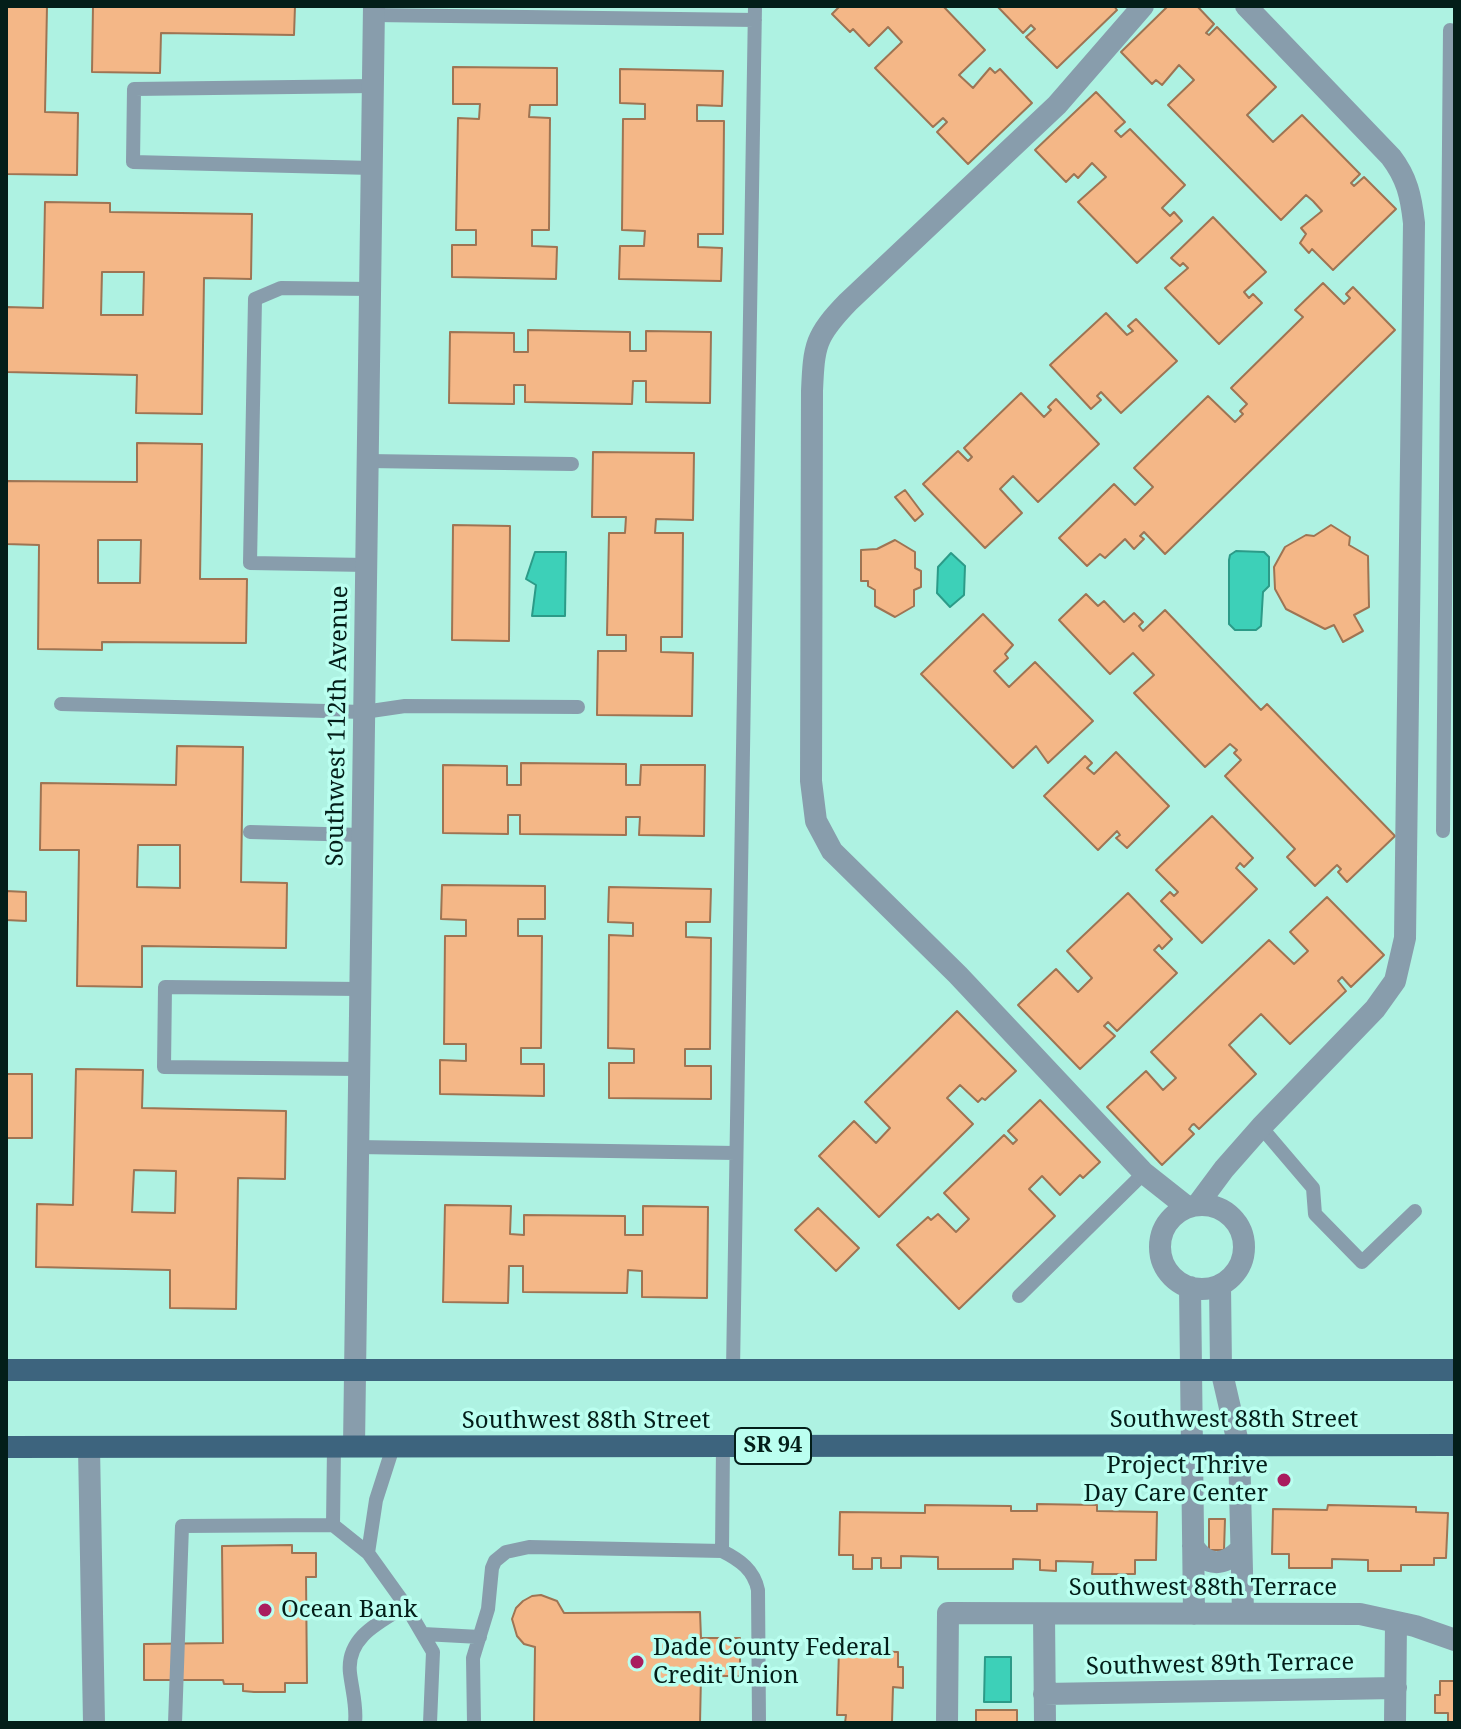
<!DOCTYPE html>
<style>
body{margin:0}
#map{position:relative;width:1461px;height:1729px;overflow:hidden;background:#aef2e2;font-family:"Noto Serif",serif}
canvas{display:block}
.frame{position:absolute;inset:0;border:8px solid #031e19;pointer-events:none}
</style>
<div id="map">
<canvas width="1461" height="1729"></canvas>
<div class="frame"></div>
</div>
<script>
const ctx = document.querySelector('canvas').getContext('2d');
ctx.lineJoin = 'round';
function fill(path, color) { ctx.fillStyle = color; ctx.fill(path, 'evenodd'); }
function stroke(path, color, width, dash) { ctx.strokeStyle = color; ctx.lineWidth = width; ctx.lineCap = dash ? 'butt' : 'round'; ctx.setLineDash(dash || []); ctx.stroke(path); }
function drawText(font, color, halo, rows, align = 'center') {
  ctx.font = font + ' "Noto Serif",serif'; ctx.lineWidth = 7; ctx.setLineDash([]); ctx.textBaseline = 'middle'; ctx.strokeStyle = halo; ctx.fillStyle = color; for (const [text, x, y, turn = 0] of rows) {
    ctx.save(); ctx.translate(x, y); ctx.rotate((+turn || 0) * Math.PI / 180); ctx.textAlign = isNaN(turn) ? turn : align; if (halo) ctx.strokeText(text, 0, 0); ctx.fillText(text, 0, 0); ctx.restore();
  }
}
const water = new Path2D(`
 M1236,551L1264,552L1269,557V586L1263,592L1261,626L1256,630H1235L1229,624V560L1230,555Z
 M535,552H566L565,616H532L536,585L526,579Z
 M951,553L965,566L964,595L950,607L937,593L938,567Z
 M985,1657H1011V1702H984Z`);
const building = new Path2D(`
 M6,6H47L45,112L78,113L77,175L6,174Z
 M93,6H295L294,35L161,33L160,73L92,72Z
 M840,6H943L985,50L959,75L973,88L990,68L995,73L1000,69L1032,103L968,164L937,132L947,122L943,118L933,127L875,68L902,42L888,27L869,46L853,29L850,32L832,14Z
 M997,6H1114L1117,10L1057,68L1026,37L1035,29L1031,25L1023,33Z
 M1168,6H1197L1214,24L1206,33L1209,35L1217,27L1276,87L1247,115L1273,142L1302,115L1360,174L1351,183L1354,186L1364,177L1396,209L1333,270L1312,249L1309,253L1300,243L1306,234L1301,228L1322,211L1313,201L1306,195L1281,220L1168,105L1194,80L1179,65L1162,85L1156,80L1152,84L1121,52Z
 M453,67L557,68V105H530L529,117L550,118L549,230H532V246L557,247L556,279L452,277V245H476V230H456L458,118L479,119L480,104H453Z
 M620,69L723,71L722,106L697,105V121H724L723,234H698V247L722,248L721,281L619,279L620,246H644L645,231L622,230L623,119H645V104L620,103Z
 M1096,92L1125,122L1115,131L1121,137L1130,129L1185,185L1162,208L1170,216L1174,212L1182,221L1137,263L1078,202L1106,177L1092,163L1078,178L1074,174L1066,182L1035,150Z
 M45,202L110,203V212L252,214L251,279L204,278L202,414L136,413L137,375L6,372V307L43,308ZM102,272H144L143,315H101Z
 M1213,217L1266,272L1244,292L1249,298L1253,294L1262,303L1219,344L1165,288L1188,268L1183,263L1180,266L1171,258Z
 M1323,283L1344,304L1350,298L1346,294L1353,287L1395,330L1165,554L1144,532L1140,536L1144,539L1134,549L1125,539L1105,558L1100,554L1087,566L1059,538L1114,484L1135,505L1153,487L1134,468L1208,396L1235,422L1243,414L1240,411L1247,404L1231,388L1303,317L1295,310Z
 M1106,313L1127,335L1133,331L1128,326L1136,319L1177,361L1121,413L1101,392L1097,396L1101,400L1091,409L1050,365Z
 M528,330L630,332V351H646V331L711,332L710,403L646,402V381H633L632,404L525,402V385H514V404L449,403L450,332L514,333V352H528Z
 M1021,393L1044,417L1051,410L1048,407L1056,399L1099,444L1038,502L1013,476L1000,489L1022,513L985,548L923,484L958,451L968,461L972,457L964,448Z
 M137,443L202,444L200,579H247L246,643L102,642V650L38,649L39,545L6,544V481L137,482ZM98,540H141L140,583H98Z
 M593,452L694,453L693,520L656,519L655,533H683L682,637H661V652L693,653L692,716L597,715L598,651H626V635H607L609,533H625L626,517H592Z
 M905,490L923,514L915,521L895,497Z
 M453,525L510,526L509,641L452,640Z
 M1331,525L1350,537L1349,545L1368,556L1369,607L1354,615L1363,631L1343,642L1334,625L1325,629L1286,609L1275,589L1274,567L1285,547L1306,535L1314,536Z
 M895,540L915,552V568L921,571V587L914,590V606L895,617L875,606V590L868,586V581H861V550L877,549Z
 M1086,594L1098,606L1104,601L1124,622L1134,613L1143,622L1139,626L1143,631L1165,610L1261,710L1267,704L1395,836L1347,882L1338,872L1341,869L1337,865L1315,886L1287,857L1295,849L1225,776L1241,760L1234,753L1237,750L1230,744L1205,767L1134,693L1154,675L1133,653L1110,674L1059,620Z
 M983,614L1013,645L1005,654L1008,658L994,671L1009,687L1035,662L1093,721L1048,763L1036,746L1013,768L921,674Z
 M177,746L243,747L241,882L287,883L286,948L142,946V987L77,986L79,850H40L41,783L176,785ZM138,845H180V888L137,887Z
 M1116,752L1169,806L1127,848L1116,838L1120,835L1117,831L1098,850L1044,796L1085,756L1092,763L1087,768L1094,774Z
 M521,763L626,764V785H640L641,765H705L704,836L639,835L640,817H626V835L520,834V815H508V834L443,833V765L507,766V785H521Z
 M1212,816L1253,858L1244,867L1240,863L1236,868L1257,889L1202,943L1161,901L1170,892L1174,896L1178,892L1156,870Z
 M442,885L545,886V919H518V936H542L541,1048H521V1064H544V1096L440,1094V1060L466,1061V1044H444L445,936H466V920L441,919Z
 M609,887L711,889L710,922H686V937L711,938L710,1049H685V1066H711V1099L609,1098V1063H634V1049L608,1048L609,935L633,936V923L608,922Z
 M6,891L26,892V921L6,920Z
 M1128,893L1172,939L1162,949L1159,945L1154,950L1177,973L1117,1031L1108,1022L1104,1026L1115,1036L1080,1069L1018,1005L1056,969L1078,992L1092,978L1067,951Z
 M1327,897L1384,955L1351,987L1342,977L1338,981L1346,991L1290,1044L1261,1014L1229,1045L1256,1074L1199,1129L1194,1124L1192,1125L1189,1129L1194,1134L1162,1165L1107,1107L1146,1071L1163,1090L1176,1078L1151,1052L1269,940L1294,964L1308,951L1290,932Z
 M957,1011L1016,1071L985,1100L982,1098L978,1102L960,1085L947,1098L973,1124L879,1217L819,1156L854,1121L876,1143L890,1128L865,1102Z
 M76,1069L143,1070L142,1108L286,1111L285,1179L238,1178L236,1309L170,1308V1270L36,1267L37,1204L73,1205ZM134,1170L176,1171L175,1213L132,1212Z
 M6,1074H32V1138H6Z
 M1040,1100L1100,1162L1083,1178L1080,1175L1060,1195L1042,1176L1029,1189L1055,1216L959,1309L897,1245L928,1217L931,1220L938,1214L956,1232L969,1219L944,1193L1004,1135L1013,1144L1017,1140L1008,1131Z
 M445,1205L511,1206L510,1234L524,1235V1215L625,1216V1235H643V1206L708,1207L707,1298L642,1297V1271L628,1270L627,1293L523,1292V1266H509L508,1303L443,1302Z
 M818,1208L859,1248L836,1271L795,1230Z
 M1037,1504L1097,1505V1511L1157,1512L1156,1560H1135V1574H1092L1093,1562L1056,1561V1571L1040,1570V1560L1013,1559V1569H938V1557L901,1556V1568H881V1558H872V1569H853V1555H839L840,1512L925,1513V1505L1011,1506V1511H1037Z
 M1328,1505L1416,1507V1512L1448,1513L1446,1558H1434V1565H1401V1571H1368V1560L1332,1559V1568H1289V1554H1272L1273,1509L1327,1510Z
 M1209,1519H1225L1224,1550H1209Z
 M292,1545V1553H316V1577H306L307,1683H285V1692H254L243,1691V1684H224L223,1680H144V1644L223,1643L222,1546Z
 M541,1595L557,1601L564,1613L700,1612L701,1638H740V1676H701L700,1723H534L535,1647L524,1644L517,1636L512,1619L516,1608L523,1601L532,1596Z
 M839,1650L898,1652V1667H903V1688L893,1687L892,1722L906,1723H845L846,1715H837Z
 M1440,1681H1455V1723H1448V1713H1435V1695H1440Z
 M976,1710H1017V1723H976Z`);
const service = new Path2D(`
 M374,15L755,20
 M372,168L133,162L134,89L373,86
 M368,461L572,464
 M367,565L250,563L255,299L281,288L371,289
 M61,704L364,712L405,706L578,707
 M1443,831L1450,30
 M250,832L362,835
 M359,1069L164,1067L165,987L360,989
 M1261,1127L1313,1188L1315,1214L1362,1262L1415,1211
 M358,1147L735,1153
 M1019,1296L1144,1173
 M733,1370L755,6
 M334,1447L333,1525L368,1553L406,1606L433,1652L430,1723
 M722,1551L723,1446
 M368,1553L376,1500L393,1447
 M423,1634L480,1637
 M175,1723L182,1526L333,1525
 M355,1723C357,1706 352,1690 350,1673C346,1637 380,1622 406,1606
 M474,1723L473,1658L488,1609L492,1568L495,1561L506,1552L529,1547L722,1551C740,1560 754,1570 758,1590L759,1723`);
const minor = new Path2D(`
 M1143,6L1057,105L848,302C815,336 814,345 812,391L811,781L816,821L832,851L958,975L1144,1173L1187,1207
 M1198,1204L1224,1169L1261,1127L1375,1009L1395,981L1405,938L1414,223C1411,196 1407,178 1391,157L1246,6
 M1160 1247a42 42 0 1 1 84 0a42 42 0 1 1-84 0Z
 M1220,1285L1221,1369L1239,1447L1243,1613
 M1190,1287L1194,1614
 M354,1446L374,6
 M89,1447L94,1723
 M1193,1546C1207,1567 1223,1567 1241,1549
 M1044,1614L1045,1723
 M1044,1694L1396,1688
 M947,1723L948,1613L1360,1614L1415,1626L1455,1640
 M1395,1723L1396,1622`);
const primary = new Path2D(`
 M6,1370H1455
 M6,1447L1455,1445`);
const markers = [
 [1284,1480,8,"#a91d5e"],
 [265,1610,8,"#a91d5e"],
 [637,1662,8,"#a91d5e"]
];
const shields = [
 [773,1446,76]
];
const shieldNames = [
 ["SR 94",773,1446]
];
const streetNames = [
 ["Southwest 112th Avenue",338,726,-89],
 ["Southwest 88th Street",1234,1420],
 ["Southwest 88th Street",586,1421],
 ["Southwest 88th Terrace",1203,1588],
 ["Southwest 89th Terrace",1220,1665,-1]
];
const poiNames = [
 ["Project Thrive",1268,1466,"right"],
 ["Day Care Center",1268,1494,"right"],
 ["Ocean Bank",281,1610],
 ["Dade County Federal",653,1648],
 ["Credit Union",653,1676]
];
fill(water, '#3dd0b8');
stroke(water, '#2c9b88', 2);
fill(building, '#f4b787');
stroke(building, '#9e7453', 2);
stroke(service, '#889dac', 14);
stroke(minor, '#889dac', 22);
stroke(primary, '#3d647e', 22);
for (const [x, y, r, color] of markers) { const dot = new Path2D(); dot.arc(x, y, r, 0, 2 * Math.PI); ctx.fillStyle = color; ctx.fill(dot); stroke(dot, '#bbfff0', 3); }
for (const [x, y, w] of shields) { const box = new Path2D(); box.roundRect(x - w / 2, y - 18, w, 36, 6); ctx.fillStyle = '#bbfff0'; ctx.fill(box); stroke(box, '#031e19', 2); }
drawText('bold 22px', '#031e19', null, shieldNames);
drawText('24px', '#031e19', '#bbfff0', streetNames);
drawText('24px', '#031e19', '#bbfff0', poiNames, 'left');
</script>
